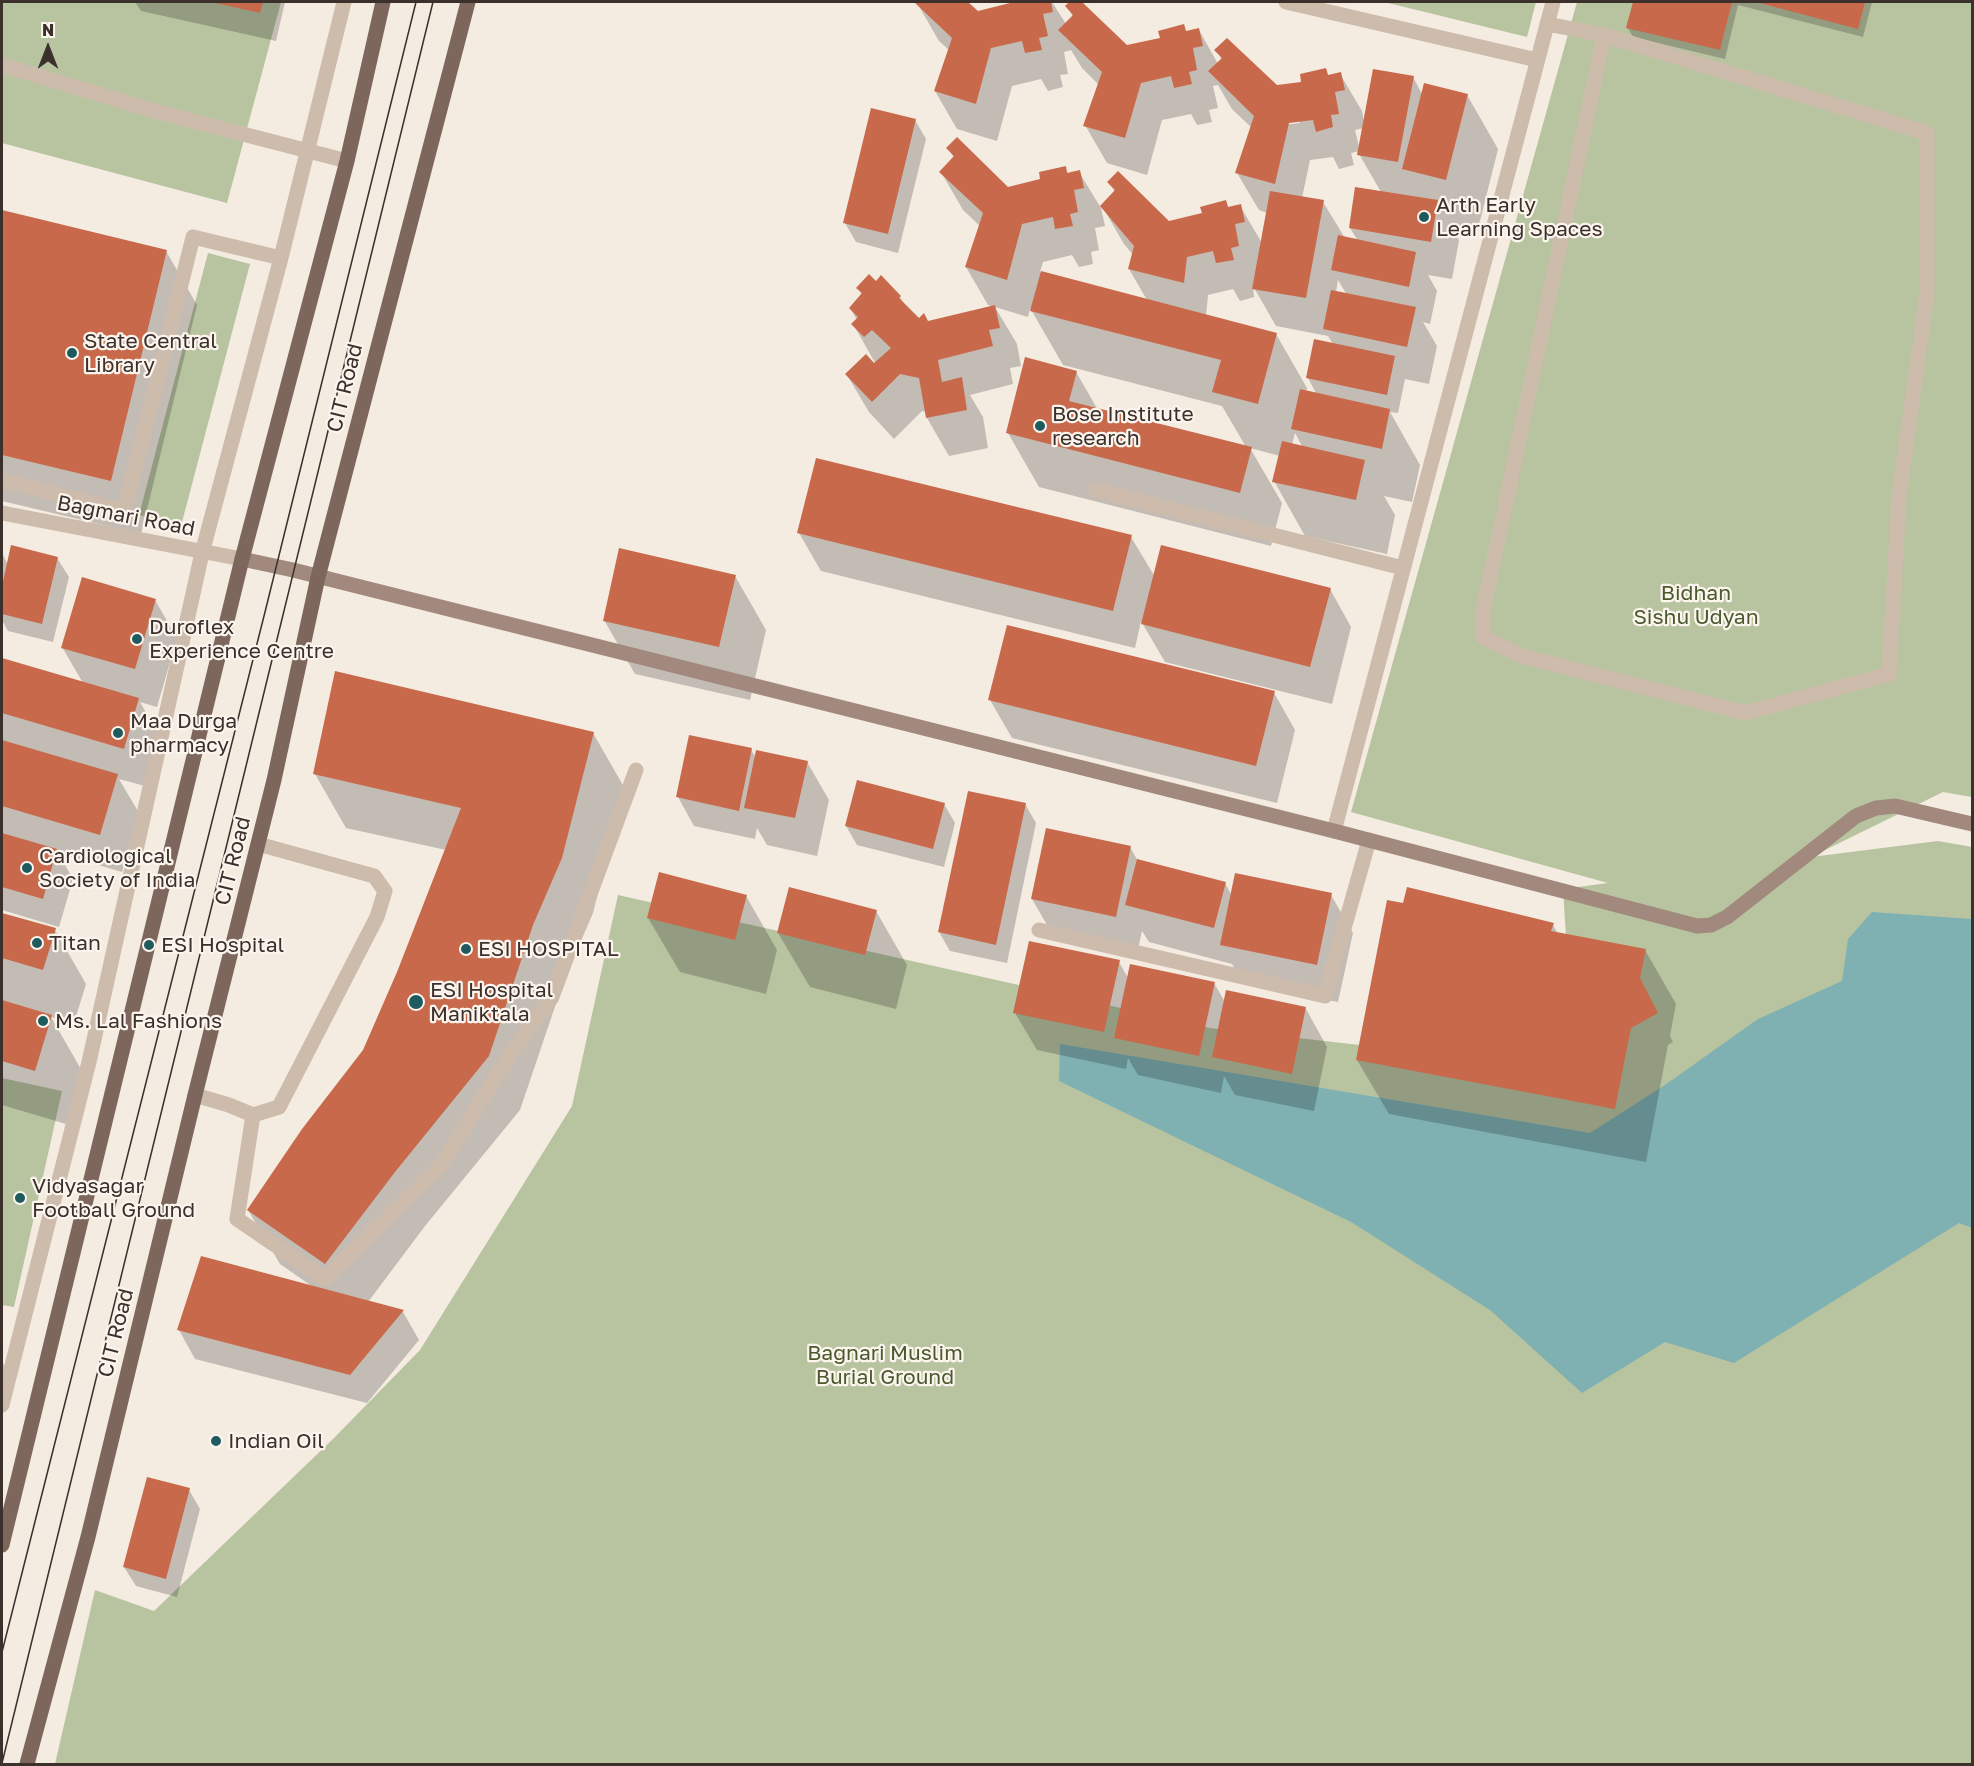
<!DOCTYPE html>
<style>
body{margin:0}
#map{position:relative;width:1974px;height:1766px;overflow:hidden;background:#f4ebe1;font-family:"Golos Text",sans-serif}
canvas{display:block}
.frame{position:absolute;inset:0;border:3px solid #3b302b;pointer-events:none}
.north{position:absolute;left:18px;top:18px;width:60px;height:60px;-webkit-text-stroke:4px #fbf5ee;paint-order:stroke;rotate:0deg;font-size:16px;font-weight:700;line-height:24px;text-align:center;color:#3b302b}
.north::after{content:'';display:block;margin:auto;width:21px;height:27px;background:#3b302b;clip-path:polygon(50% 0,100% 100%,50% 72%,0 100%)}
</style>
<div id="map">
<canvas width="1974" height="1766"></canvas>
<div class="frame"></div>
<div class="north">N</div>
</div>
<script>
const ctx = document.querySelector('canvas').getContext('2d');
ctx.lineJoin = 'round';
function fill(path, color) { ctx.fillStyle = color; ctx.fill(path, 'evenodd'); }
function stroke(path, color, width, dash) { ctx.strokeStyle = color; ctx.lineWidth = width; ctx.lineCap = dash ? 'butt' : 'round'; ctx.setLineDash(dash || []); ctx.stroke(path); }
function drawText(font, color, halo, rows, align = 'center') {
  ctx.font = font + ' "Golos Text",sans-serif'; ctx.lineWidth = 4.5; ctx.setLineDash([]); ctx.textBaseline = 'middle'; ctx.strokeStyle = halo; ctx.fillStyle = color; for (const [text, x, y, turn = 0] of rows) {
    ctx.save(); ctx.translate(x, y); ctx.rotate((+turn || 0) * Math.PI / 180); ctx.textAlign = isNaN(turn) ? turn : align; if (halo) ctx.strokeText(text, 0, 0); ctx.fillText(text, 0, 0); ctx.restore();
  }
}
const green = new Path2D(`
 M2,2H281L227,203L2,143Z
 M1384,2H1536L1527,37Z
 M1577,2H1972V797L1943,792L1811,857L1938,841L1972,847V1764H55L95,1590L154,1611L334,1438L420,1350L572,1106L618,895L1210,1028L1404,1050L1567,953L1563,889L1608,883L1351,812Z
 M208,253L250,264L181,526L139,515Z
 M2,1078L62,1091L14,1307L2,1305Z`);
const water = new Path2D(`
 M1872,912L1972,919V1228L1959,1223L1734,1363L1665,1342L1582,1393L1490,1310L1351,1222L1059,1081L1060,1044L1590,1133L1665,1085L1758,1019L1842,981L1848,939Z`);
const shadow = new Path2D(`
 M135,2H285L276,41L141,11Z
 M918,2H966L977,13L1012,4L1011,2H1052L1066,24L1073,17L1067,6L1072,2H1080L1127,47L1161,39L1184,26L1187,33L1199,30L1218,64L1222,60L1216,50L1276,86L1303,83L1325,70L1329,76L1340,74L1362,111L1364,122L1413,77L1422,94L1467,95L1498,149L1477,233L1452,227L1459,240L1452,279L1428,275L1437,291L1430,324L1423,322L1437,346L1429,384L1405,379L1398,413L1390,412L1420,465L1412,502L1384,496L1395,515L1387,554L1305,536L1274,481L1280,456L1250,448L1282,503L1271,546L1039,487L1008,433L1076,372L1098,410L1246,447L1222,406L1063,365L1030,308L1028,317L995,307L1017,344L1021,366L1010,368L1013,384L970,395L983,417L988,448L949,456L927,418L926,412L922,411L894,439L869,412L847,375L877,366L853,324L857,320L850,308L862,296L858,288L875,283L900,297L907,308L919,320L928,323L994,307L988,305L966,267L980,226L963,210L941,172L954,158L948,148L1008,188L1042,181L1065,168L1069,175L1079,172L1101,208L1105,226L1095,228L1099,250L1091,252L1093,264L1079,267L1072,255L1043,262L1040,272L1147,300L1129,269L1133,255L1124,244L1102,206L1115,192L1109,182L1169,223L1204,214L1226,202L1229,208L1240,206L1262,243L1267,213L1259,210L1237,173L1252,128L1232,109L1218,85L1213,86L1218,108L1209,110L1212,122L1197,125L1191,114L1162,120L1147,175L1107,163L1085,125L1099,85L1082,68L1071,50L1064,52L1068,74L1060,75L1063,87L1048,91L1041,79L1012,86L997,141L957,129L935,91L949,50L939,41L917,3ZM1298,120L1300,123L1282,125ZM1364,128L1360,151L1355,130ZM1360,151L1359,154L1381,192L1350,228L1358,241L1345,238L1323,202L1302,198L1310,160L1333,157L1339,169L1354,165L1351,153ZM1338,280L1347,295L1336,292ZM1253,286L1276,326L1328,336L1333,344L1308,378L1317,395L1306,392L1307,388L1276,334L1206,316L1208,295L1233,289L1240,301L1254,297ZM1295,433L1303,448L1292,445Z
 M1635,2H1872L1863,37L1738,5L1725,59L1633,37L1628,28Z
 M915,120L926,139L898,253L856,242L845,223Z
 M2,212L166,251L197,305L141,534L2,501Z
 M799,533L1131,537L1155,577L1330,589L1351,627L1332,704L1165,662L1141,621L1135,648L821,571Z
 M2,553L8,565L57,558L69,577L53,642L8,631L2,620Z
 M735,576L766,630L750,700L635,674L604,620Z
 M155,600L177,638L157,707L140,702L160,737L145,786L119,779L139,813L122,872L58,853L73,879L59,927L2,910V660L83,683L62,647Z
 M1273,691L1295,730L1277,803L1012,738L990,700Z
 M593,733L624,787L593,913L564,980L520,1110L425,1226L368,1302L403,1312L419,1340L367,1403L195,1359L179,1330L313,1287L280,1264L248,1210L364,1050L399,972L446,850L346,828L315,774Z
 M751,750L756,758L807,762L829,800L817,856L767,845L757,828L755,839L694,826L678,797Z
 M944,804L955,823L944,867L857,845L846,826Z
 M1025,804L1036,823L1007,963L950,951L939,932Z
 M1130,847L1138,861L1225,883L1232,896L1331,895L1353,933L1338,1002L1243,983L1232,964L1149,942L1142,931L1137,954L1054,937L1032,899Z
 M746,896L777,950L766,994L680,972L648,918Z
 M876,911L907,965L896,1009L810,987L778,933Z
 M2,914L55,930L86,984L74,1023L51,1017L82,1071L66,1124L2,1105Z
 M1553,925L1558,934L1645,950L1676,1004L1670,1036L1673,1042L1668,1045L1646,1162L1389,1114L1357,1060Z
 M1119,962L1128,978L1214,983L1225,1002L1306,1009L1327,1047L1314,1111L1235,1095L1224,1076L1221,1093L1138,1075L1128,1058L1126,1069L1037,1050L1015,1013Z
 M2,1361L9,1375L2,1401Z
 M189,1490L200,1509L177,1597L136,1586L124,1567Z`);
const building = new Path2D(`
 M211,2H263L260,13Z
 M914,2H968L978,11L1010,3V2H1051L1053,12L1043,14L1048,36L1039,38L1042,50L1025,53L1022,41L991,48L976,104L934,91L952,38Z
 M1069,2H1082L1127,45L1160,38L1158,31L1184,24L1186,31L1199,28L1203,46L1193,48L1197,70L1189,72L1192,84L1174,88L1171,76L1141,83L1125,138L1083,126L1102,72L1058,30L1073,15L1065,6Z
 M1633,2H1732L1720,50L1626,28Z
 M1756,2H1865L1858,29Z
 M1227,38L1277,85L1301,82L1300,74L1326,68L1328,75L1341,72L1345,90L1335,92L1339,114L1331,115L1333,127L1316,132L1313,120L1289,123L1275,184L1235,173L1254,116L1208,71L1222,58L1214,50Z
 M1373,69L1414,76L1398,162L1357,155Z
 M1424,83L1468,94L1446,180L1402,169Z
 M871,108L916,119L888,234L843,223Z
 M957,137L1008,187L1040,179L1039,172L1066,166L1067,173L1080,170L1084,188L1074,190L1078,212L1070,214L1073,226L1055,229L1053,217L1022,224L1007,280L965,267L983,213L939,172L954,156L946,148Z
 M1118,171L1169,221L1202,213L1200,207L1226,200L1228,207L1241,204L1245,222L1235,224L1239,246L1231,248L1234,260L1216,263L1213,251L1187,257L1184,283L1128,269L1134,246L1100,206L1115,190L1107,182Z
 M1355,187L1438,200L1431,242L1349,228Z
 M1270,191L1324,200L1306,298L1252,289Z
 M2,210L167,250L111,481L2,455Z
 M1338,235L1416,252L1409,287L1331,270Z
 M1041,271L1277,333L1258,404L1212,392L1221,360L1030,311Z
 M869,274L876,281L881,275L901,296L899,298L919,318L924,313L928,321L995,305L1000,328L989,330L993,346L938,360L942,382L962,377L967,410L926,418L919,378L900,374L872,402L845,374L866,354L874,363L891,348L872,330L864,337L851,324L858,317L849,308L862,293L856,288Z
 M1331,290L1416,307L1407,347L1323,329Z
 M1314,339L1395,356L1387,395L1306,378Z
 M1025,357L1077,371L1069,401L1252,447L1240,493L1006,433Z
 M1300,389L1390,409L1382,449L1291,429Z
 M1282,441L1365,460L1356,500L1272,482Z
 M816,458L1132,535L1113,611L797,533Z
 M11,545L58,557L42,624L2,614V586Z
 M1161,545L1331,588L1310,667L1141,624Z
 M619,548L736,575L719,647L603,621Z
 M82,577L156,599L135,669L61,648Z
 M1007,625L1275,691L1256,766L988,700Z
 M2,658L139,698L124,749L2,713Z
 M335,671L594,732L562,858L533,925L489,1056L395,1172L325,1264L247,1210L302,1129L363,1050L397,972L461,808L313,774Z
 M689,735L752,748L739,811L676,797Z
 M2,740L118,774L100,835L2,806Z
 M756,750L808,761L795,818L744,808Z
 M857,780L945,803L933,849L845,826Z
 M968,791L1026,803L996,945L938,932Z
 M1046,828L1131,846L1116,917L1031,899Z
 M2,833L57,849L43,899L2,887Z
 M1137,859L1226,882L1214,928L1125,905Z
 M659,872L747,895L735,940L647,918Z
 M1235,873L1332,893L1317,965L1220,945Z
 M789,887L877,910L865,955L777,933Z
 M1407,887L1554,923L1551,931L1646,949L1640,978L1658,1013L1631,1028L1615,1109L1356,1060L1387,900L1403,903Z
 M2,913L56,928L43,970L2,958Z
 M1029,941L1120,960L1104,1032L1013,1013Z
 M1130,964L1215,982L1199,1056L1114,1038Z
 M1226,990L1306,1007L1292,1074L1212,1057Z
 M2,1000L52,1015L35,1071L2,1061Z
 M201,1256L404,1310L350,1375L177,1330Z
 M147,1477L190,1488L166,1579L123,1567Z`);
const lane = new Path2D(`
 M1547,24L1604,35L1927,133V293L1899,496L1889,674L1745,713L1522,656L1483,637V611L1604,35
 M2,65L158,112L347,161
 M2,480L124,511L193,237L281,258
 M1096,490L1403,568
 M1039,930L1325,996L1369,840
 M195,1095L229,1105L253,1115L279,1107L377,917L385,891L374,876L258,844
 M253,1115L237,1219L325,1279L441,1165L511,1053L552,997L636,770
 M2,1405L89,1062L202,553L281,258L344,2`);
const street = new Path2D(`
 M1286,2L1537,60
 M2,513L242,559
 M1334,831L1553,2`);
const secondary = new Path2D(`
 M242,559L293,570L1334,831L1697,926L1711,925L1727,917L1856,816L1876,808L1895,806L1972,824`);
const primary = new Path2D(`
 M2,1545L242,559L347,161L383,2
 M27,1764L88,1537L195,1095L274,780L318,577L468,2`);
const tram = new Path2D(`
 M2,1652L264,616L416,2
 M2,1763L433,2`);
const markers = [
 [1424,217,6,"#1f5a5e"],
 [72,353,6,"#1f5a5e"],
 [1040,426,6,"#1f5a5e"],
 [137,639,6,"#1f5a5e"],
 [118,733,6,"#1f5a5e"],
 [27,868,6,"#1f5a5e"],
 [37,943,6,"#1f5a5e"],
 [149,945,6,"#1f5a5e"],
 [466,949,6,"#1f5a5e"],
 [416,1002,8,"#1f5a5e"],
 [43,1021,6,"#1f5a5e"],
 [20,1198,6,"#1f5a5e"],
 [216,1441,6,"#1f5a5e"]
];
const poiNames = [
 ["Arth Early",1436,205],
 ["Learning Spaces",1436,229],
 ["State Central",84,341],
 ["Library",84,365],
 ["Bose Institute",1052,414],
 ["research",1052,438],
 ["Duroflex",149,627],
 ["Experience Centre",149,651],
 ["Maa Durga",130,721],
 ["pharmacy",130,745],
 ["Cardiological",39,856],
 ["Society of India",39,880],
 ["Titan",49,943],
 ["ESI Hospital",161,945],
 ["ESI HOSPITAL",478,949],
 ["ESI Hospital",430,990],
 ["Maniktala",430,1014],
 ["Ms. Lal Fashions",55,1021],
 ["Vidyasagar",32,1186],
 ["Football Ground",32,1210],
 ["Indian Oil",228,1441]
];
const streetNames = [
 ["CIT Road",345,388,-76],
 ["Bagmari Road",126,516,11],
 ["CIT Road",233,861,-76],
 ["CIT Road",116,1333,-76]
];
const parkNames = [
 ["Bidhan",1696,593],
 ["Sishu Udyan",1696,617],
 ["Bagnari Muslim",885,1353],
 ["Burial Ground",885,1377]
];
fill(green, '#b8c4a0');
fill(water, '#7fb0b2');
fill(shadow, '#0003');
fill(building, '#c8694b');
stroke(lane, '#cdbbac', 15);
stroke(street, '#cdbbac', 15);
stroke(secondary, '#a18a7d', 15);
stroke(primary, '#7d675c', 15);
stroke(tram, '#3b302b', 1.5);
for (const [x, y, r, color] of markers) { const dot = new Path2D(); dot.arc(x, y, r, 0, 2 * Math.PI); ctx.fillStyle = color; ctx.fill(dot); stroke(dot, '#fbf5ee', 2); }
drawText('21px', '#3b302b', '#fbf5ee', poiNames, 'left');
drawText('21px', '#3b302b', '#fbf5ee', streetNames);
drawText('21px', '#4a5a2e', '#fbf5ee', parkNames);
</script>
